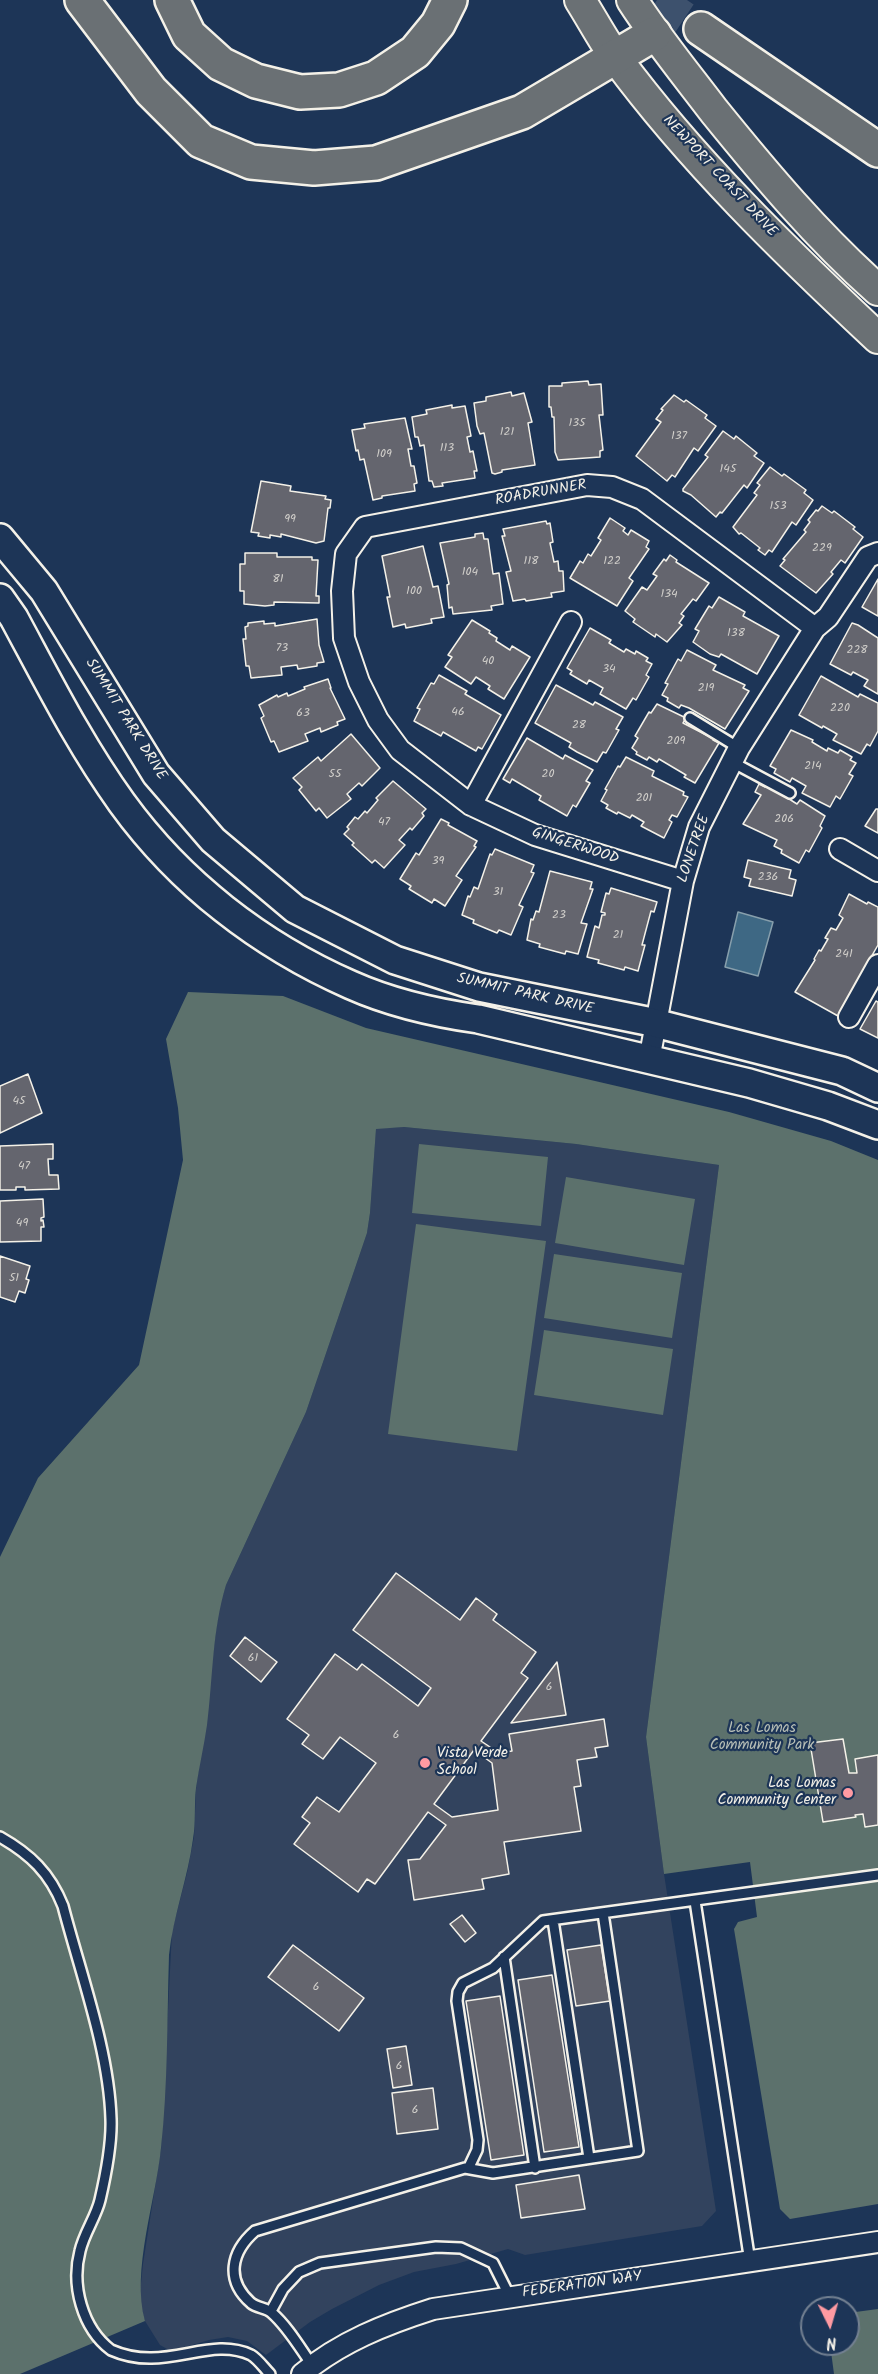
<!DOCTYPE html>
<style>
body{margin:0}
#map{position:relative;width:878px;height:2374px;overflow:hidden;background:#1d3557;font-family:Kalam,sans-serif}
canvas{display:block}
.north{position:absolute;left:800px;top:2296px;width:60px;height:60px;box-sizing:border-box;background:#1d3557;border:2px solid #738091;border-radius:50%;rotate:175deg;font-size:16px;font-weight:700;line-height:24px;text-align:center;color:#f4f1e8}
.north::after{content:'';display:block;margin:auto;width:21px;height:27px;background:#ff9aa2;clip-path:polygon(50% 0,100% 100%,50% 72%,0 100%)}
</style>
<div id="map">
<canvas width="878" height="2374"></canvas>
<div class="north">N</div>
</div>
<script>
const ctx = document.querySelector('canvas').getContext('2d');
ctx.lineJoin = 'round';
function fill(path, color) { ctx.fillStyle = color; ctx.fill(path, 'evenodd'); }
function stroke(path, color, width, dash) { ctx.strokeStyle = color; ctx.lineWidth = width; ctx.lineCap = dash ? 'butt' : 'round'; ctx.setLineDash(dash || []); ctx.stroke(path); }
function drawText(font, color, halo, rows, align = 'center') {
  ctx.font = font + ' Kalam,sans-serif'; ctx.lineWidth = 4.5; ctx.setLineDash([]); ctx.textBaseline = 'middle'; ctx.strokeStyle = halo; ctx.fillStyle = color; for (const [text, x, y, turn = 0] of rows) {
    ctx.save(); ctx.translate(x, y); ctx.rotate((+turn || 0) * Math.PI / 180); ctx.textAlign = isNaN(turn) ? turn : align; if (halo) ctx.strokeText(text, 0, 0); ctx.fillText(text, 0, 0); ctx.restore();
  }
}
const built = new Path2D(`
 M404,1127L576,1144L719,1165L646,1737L664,1874L716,2211L702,2226L525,2255L508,2249L456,2264L414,2272L379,2285L332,2309L310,2322L266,2355L247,2341L228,2337L209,2340L179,2349L169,2350L160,2345L145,2321L139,2302L143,2264L161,2149L172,1931L187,1873L194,1837L196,1789L219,1607L226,1585L306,1412L367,1233L370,1213L376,1128Z`);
const green = new Path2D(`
 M188,992L283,996L366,1028L729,1112L831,1141L878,1160V2204L790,2219L780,2209L734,1929L738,1922L757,1917L750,1862L664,1874L646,1737L719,1165L576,1144L404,1127L376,1129L370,1213L367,1233L306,1412L226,1585C212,1631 213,1678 207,1725C204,1746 199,1767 196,1788C194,1805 196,1822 193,1839C188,1878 173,1916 169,1955C167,2019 168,2085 161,2148C156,2200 131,2271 145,2321L20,2374H0V1557L38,1478L139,1365L183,1160L178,1108L166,1039Z
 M419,1144L548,1157L541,1226L412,1213Z
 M566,1177L695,1199L684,1265L555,1243Z
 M416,1224L546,1241L517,1451L388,1434Z
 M554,1254L682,1273L672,1338L544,1318Z
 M544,1330L673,1349L663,1415L534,1395Z
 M878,2309V2374H834L830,2344H848V2313Z`);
const water = new Path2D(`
 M738,912L773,922L758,976L725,967Z`);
const building = new Path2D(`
 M588,381L589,385L601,384L603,415H599L603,450L600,451V457L558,460L555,452L554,417H552L551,407H549V386H562V383Z
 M511,392L512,396L524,393L532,422L528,423L535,465L502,470V472L495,474L492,473L484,433L480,434L477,426L474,403L486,401V397Z
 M674,395L684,402L686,400L707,415L705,418L716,426L698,451L694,448L675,477L672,475L667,481L636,456L661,422L656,419L663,410L661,409Z
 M452,405V408L465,406L471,436L467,437L470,452L473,451L477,471H474L475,478L442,483L443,486L434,487L432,481H429L424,445L420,446L418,437H415L412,417L427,414L426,410Z
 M405,418L412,449H408L411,466H414L417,483L414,484L415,491L382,496V498L373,500L364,459L360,460L358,450L356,451L352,430L365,428L364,424Z
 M723,431L734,439L736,436L757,453L754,456L764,463L747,488L744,485L722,513L720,512L716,517L691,495L683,491V489L708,457L705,455Z
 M770,467L782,476L784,474L806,490L804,493L813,500L796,525L792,522L772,552L769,550L765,555L758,550L760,548L741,533L739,534L733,527L757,495L754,493L760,485L757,483Z
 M261,481L291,486L290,491L326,496L325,499L331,500L330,508H328L324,541L316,543L281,534V537L270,535V538L258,536L259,533L251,532Z
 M822,506L832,513L834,511L855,527L853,529L863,537L845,563L841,560L831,572L833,574L816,593L780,566L785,560L783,559L806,532L804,530L810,522L808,520L816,510L818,511Z
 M610,518L625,528L623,531L628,535L631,530L649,541L646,547L649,549L629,578L633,581L617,606L570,578L580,561L583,563L588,554L591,556L601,540L598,538Z
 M546,521L547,524L550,523L553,542L550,543L554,562L558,561L559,571H563L564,591L551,593L552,597L526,601L525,599L513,601L506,572L511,571L502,536H505L503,529Z
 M483,533L484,539H488L493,574L499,573L503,604L491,606L492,610L453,614L452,607L449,608L447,585L449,584L440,543L475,537V534Z
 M423,546L433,587L438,586L444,617L431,619L432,623L406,628L405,624L393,627L387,597H390L382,556Z
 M245,553H277V557H312V560H318L316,596H319V603L274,602V605L265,606L244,604V591H240V564H245Z
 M670,555L677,560L676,562L709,583L696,601L693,599L681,614L684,616L679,623L682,625L667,642L656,634L655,637L633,622L635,619L625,611L642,587L647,590L657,576L653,574L664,559L666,561Z
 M878,579V616L862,607Z
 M719,597L745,612L743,616L779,636L757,674L721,654L719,657L710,654L693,642L699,631L695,629L709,606L712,608Z
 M317,619L319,645L324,662L317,663V666L298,669L297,665L281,667L282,675L251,678L249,666H246L243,639H246L245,627L248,626V623L264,621V624L275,623V626Z
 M472,620L490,631L489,633L497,638L496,641L510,650L512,646L530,657L504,699L488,689L490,686L476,677L471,684L445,667L452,657L448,655Z
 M852,623L858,625L878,638V694L864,686L868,680L853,672L851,675L830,664Z
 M590,628L611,640L609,643L624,652L626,649L635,654L636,651L648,658L646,661L652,664L646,675L649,677L636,700L633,698L626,709L600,694L603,688L589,680L587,684L570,674L572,671L567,668Z
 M687,650L716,665L713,670L745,685L743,688L749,691L725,729L689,708L681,705L679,708L667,701L668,698L662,695L668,684L665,683L678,659L681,661Z
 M439,675L467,691L465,694L501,715L482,749L478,747L476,751L443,732L441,736L414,721L420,709L417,708L431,683L434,684Z
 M821,676L858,697L860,694L878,703V731L870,746L867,744L861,754L833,740L837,734L823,726L822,728L799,715Z
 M328,679L331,688H330L345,719L337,722L338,725L321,732L320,728L305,734L308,741L279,752L274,741L271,742L261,718L264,716L259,705L277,695L278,697L287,693L288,696L305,689L304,687Z
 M556,685L593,705L595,702L623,717L616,729L619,730L606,753L603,752L597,762L577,752L569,747L571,743L535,723Z
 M657,704L686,718L683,723L714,739L713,740L719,743L695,783L684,777L686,775L659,759L657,762L649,757L647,760L636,754L637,752L632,748L638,738L635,736L649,712L651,713Z
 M791,730L813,740L812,742L827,751L828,748L838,753L840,750L852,757L850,760L856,763L849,774L853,776L840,799L836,796L830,807L802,793L806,786L792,778L790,782L774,773L776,769L770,766Z
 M351,734L380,768L362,786L359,783L347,794L351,799L327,818L319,808L316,811L299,790L302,787L293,778L318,757L321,761Z
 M527,738L563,759L565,755L593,770L586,781L590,783L576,807L573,805L567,816L539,800L541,796L512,779L510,783L503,779Z
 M626,757L654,771L652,776L684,792L683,795L688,797L677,817L672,815L669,820L672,822L664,838L641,826L644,822L632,815L630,818L618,812L617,814L606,808L608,805L601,801L607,790L605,789L618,766L620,767Z
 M393,781L426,809L422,813L424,816L412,830L410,828L399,840L405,845L384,868L375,860L372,863L352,845L354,843L344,834L349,829L347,827L355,817L358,819L365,811L367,813L378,800L376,798Z
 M759,784L765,787L767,785L797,804L800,800L825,816L820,826L822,828L809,852L806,850L799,863L781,853L782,850L774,846L777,840L743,824L761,795L755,792Z
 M876,809H878V833L865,826Z
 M441,819L449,823L448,825L477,841L474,846L476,847L456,876L462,880L445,906L434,899L432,903L409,889L411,886L400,879L416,853L419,855Z
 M495,849L534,865L531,872L534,873L519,905L523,907L511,935L499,930L497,933L473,923L474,920L462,915L468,896L470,897L474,887L478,889L490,854L492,855Z
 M748,860L791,870L789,878L796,880L792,896L749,886L751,879L744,877Z
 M550,871L592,882L590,889H593L581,923L587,924L578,954L566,951L565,954L539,947L540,944L527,940L531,919L533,920L536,911L539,912Z
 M611,888L657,902L654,912L651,911L642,945H645L638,971L625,967L624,970L598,963L599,960L587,957L595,926L599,928L602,915H605V913L601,912L606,893L609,894Z
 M849,894L867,904L868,902L878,907V945L848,997L850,998L842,1013L840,1011L838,1016L795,992L815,960L814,959L819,950L821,951L828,939L825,938L831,928L836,930L843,918L839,915Z
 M876,1001L878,1002V1038L860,1029Z
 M28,1074L42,1113L0,1133V1086Z
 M53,1144V1159H48L49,1175H58L59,1189L25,1190V1187H16V1190H0V1146Z
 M43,1199L44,1217L41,1218V1221L43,1220L44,1227H41V1241L0,1242V1201Z
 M0,1256L30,1266L26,1279L29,1280L25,1293L19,1291L15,1302L0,1297Z
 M396,1573L460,1620L476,1598L497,1614L493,1620L536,1652L521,1673L528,1678L481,1741L499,1753L512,1751L509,1734L604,1719L608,1746L595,1748L597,1757L577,1760L581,1786L574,1787L581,1831L504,1842L509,1874L482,1879L484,1889L414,1900L408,1860L420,1859L446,1825L428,1812L375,1884L367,1879L358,1892L294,1844L310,1823L302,1817L317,1797L339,1812L376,1763L340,1737L323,1759L302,1744L309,1735L287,1719L335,1654L357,1670L362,1664L418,1706L431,1688L353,1630ZM474,1750L492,1763L498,1810L452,1817L434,1804Z
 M245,1637L277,1662L261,1682L230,1656Z
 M557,1662L566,1715L511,1723Z
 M843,1739L849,1773H857L855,1759L878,1755V1825L865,1827L863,1814L855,1815L856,1817L823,1822L810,1743Z
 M462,1915L476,1933L465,1942L450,1924Z
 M293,1945L364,1998L339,2031L268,1977Z
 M601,1945L610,2001L576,2006L567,1950Z
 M552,1975L579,2147L544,2152L518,1980Z
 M500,1996L524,2155L491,2160L466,2001Z
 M406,2046L412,2085L393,2088L387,2049Z
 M433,2088L438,2129L397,2134L392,2093Z
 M579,2175L585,2209L521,2218L516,2185Z`);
const highwayTunnel = new Path2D(`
 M657,0L701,29`);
const lane = new Path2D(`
 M690,718L739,748
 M732,762L790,793
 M0,1837C30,1854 50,1873 63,1906C80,1972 109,2050 111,2119C112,2145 106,2174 100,2200C96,2217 84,2233 80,2251C71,2285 82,2328 111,2350C165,2374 208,2335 251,2355C258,2359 264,2368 270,2374
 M695,1901L750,2262
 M553,1920L589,2158
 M504,1957L535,2168
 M469,2167L477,2150L478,2140L457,2001L458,1992L463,1983L493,1968L543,1921L878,1875
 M271,2311L283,2289L299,2272L320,2263L436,2247L461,2248L493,2263L510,2297
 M312,2365C300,2348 288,2327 272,2313C267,2308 257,2308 251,2303C225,2280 231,2252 255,2231L465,2168L493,2173L638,2151L603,1913`);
const street = new Path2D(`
 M471,805L571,622
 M840,849L878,871
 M683,881L535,835L471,805L400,750L378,720L359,682L344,638L342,591L346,554L365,527L587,485L612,487L642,499L815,628
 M849,1017L878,965
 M649,1060L683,881L699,827L739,748L815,628L828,617L868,557L878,553
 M302,2374C340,2342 386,2324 433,2309L878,2242`);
const secondary = new Path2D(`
 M0,538L44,591L156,774L213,840L295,909L395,960L479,987L647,1021L842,1071L878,1088
 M0,598L14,618C48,681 80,745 122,803C180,883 260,945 351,985C389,1002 436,1013 478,1019L749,1083L828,1106L878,1125`);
const primary = new Path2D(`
 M580,0C592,19 603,40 616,58C692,161 785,251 878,338
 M632,0C657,39 686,74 714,111C765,174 817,236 878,290`);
const highway = new Path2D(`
 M82,0L151,91L201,141L251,162L314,168L376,163L522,112L654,34
 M172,0L189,35L221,64L256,81L300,92L339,90L376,78L415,52L438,24L450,0
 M701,29L878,150`);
const markers = [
 [425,1763,6,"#ff9aa2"],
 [848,1793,6,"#ff9aa2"]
];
const numberNames = [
 ["135",577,424],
 ["121",507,433],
 ["137",679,437],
 ["113",447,449],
 ["109",384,455],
 ["145",728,470],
 ["153",778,507],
 ["99",290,520],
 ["229",822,549],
 ["118",531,562],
 ["122",612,562],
 ["104",470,573],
 ["81",278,580],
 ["100",414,592],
 ["134",669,595],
 ["138",736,634],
 ["73",282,649],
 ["228",857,651],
 ["40",488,662],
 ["34",609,670],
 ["219",706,689],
 ["220",840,709],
 ["46",458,713],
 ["63",303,714],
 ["28",579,726],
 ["209",676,742],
 ["214",813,767],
 ["55",335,775],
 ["20",548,775],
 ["201",644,799],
 ["206",784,820],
 ["47",384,823],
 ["39",438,862],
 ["236",768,878],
 ["31",498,893],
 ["23",559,916],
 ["21",618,936],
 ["241",844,955],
 ["45",19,1102],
 ["47",24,1167],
 ["49",22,1224],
 ["51",14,1279],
 ["61",253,1659],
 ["6",549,1688],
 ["6",396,1736],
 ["6",316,1988],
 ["6",399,2067],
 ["6",415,2111]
];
const streetNames = [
 ["NEWPORT COAST DRIVE",719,177,47],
 ["ROADRUNNER",541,494,-10],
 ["SUMMIT PARK DRIVE",125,720,58],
 ["GINGERWOOD",575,847,18],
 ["LONETREE",695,849,-71],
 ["SUMMIT PARK DRIVE",525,995,13],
 ["FEDERATION WAY",582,2286,-8]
];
const parkNames = [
 ["Las Lomas",762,1729],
 ["Community Park",762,1746]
];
const poiNames = [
 ["Vista Verde",437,1754],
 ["School",437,1771],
 ["Las Lomas",836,1784,"right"],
 ["Community Center",836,1801,"right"]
];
fill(built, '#32435e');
fill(green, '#5c716c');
fill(water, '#3e6884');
stroke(water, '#879fac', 1.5);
fill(building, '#64656e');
stroke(building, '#f4f1e8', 1.5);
stroke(highwayTunnel, '#3d516d', 33, [33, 16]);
stroke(lane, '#f4f1e8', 14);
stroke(street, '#f4f1e8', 24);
stroke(secondary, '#f4f1e8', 32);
stroke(primary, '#f4f1e8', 34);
stroke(highway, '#f4f1e8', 38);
stroke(lane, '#1d3557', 9);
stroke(street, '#1d3557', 20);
stroke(secondary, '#1d3557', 27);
stroke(primary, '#6a7074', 30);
stroke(highway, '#6a7074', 33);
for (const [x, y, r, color] of markers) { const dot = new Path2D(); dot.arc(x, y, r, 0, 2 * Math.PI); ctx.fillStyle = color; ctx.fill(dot); stroke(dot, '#1d3557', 2); }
drawText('12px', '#d0ceca', null, numberNames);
drawText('15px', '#f4f1e8', '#1d3557', streetNames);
drawText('15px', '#b7beb6', '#1d3557', parkNames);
drawText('15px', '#f4f1e8', '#1d3557', poiNames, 'left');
</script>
